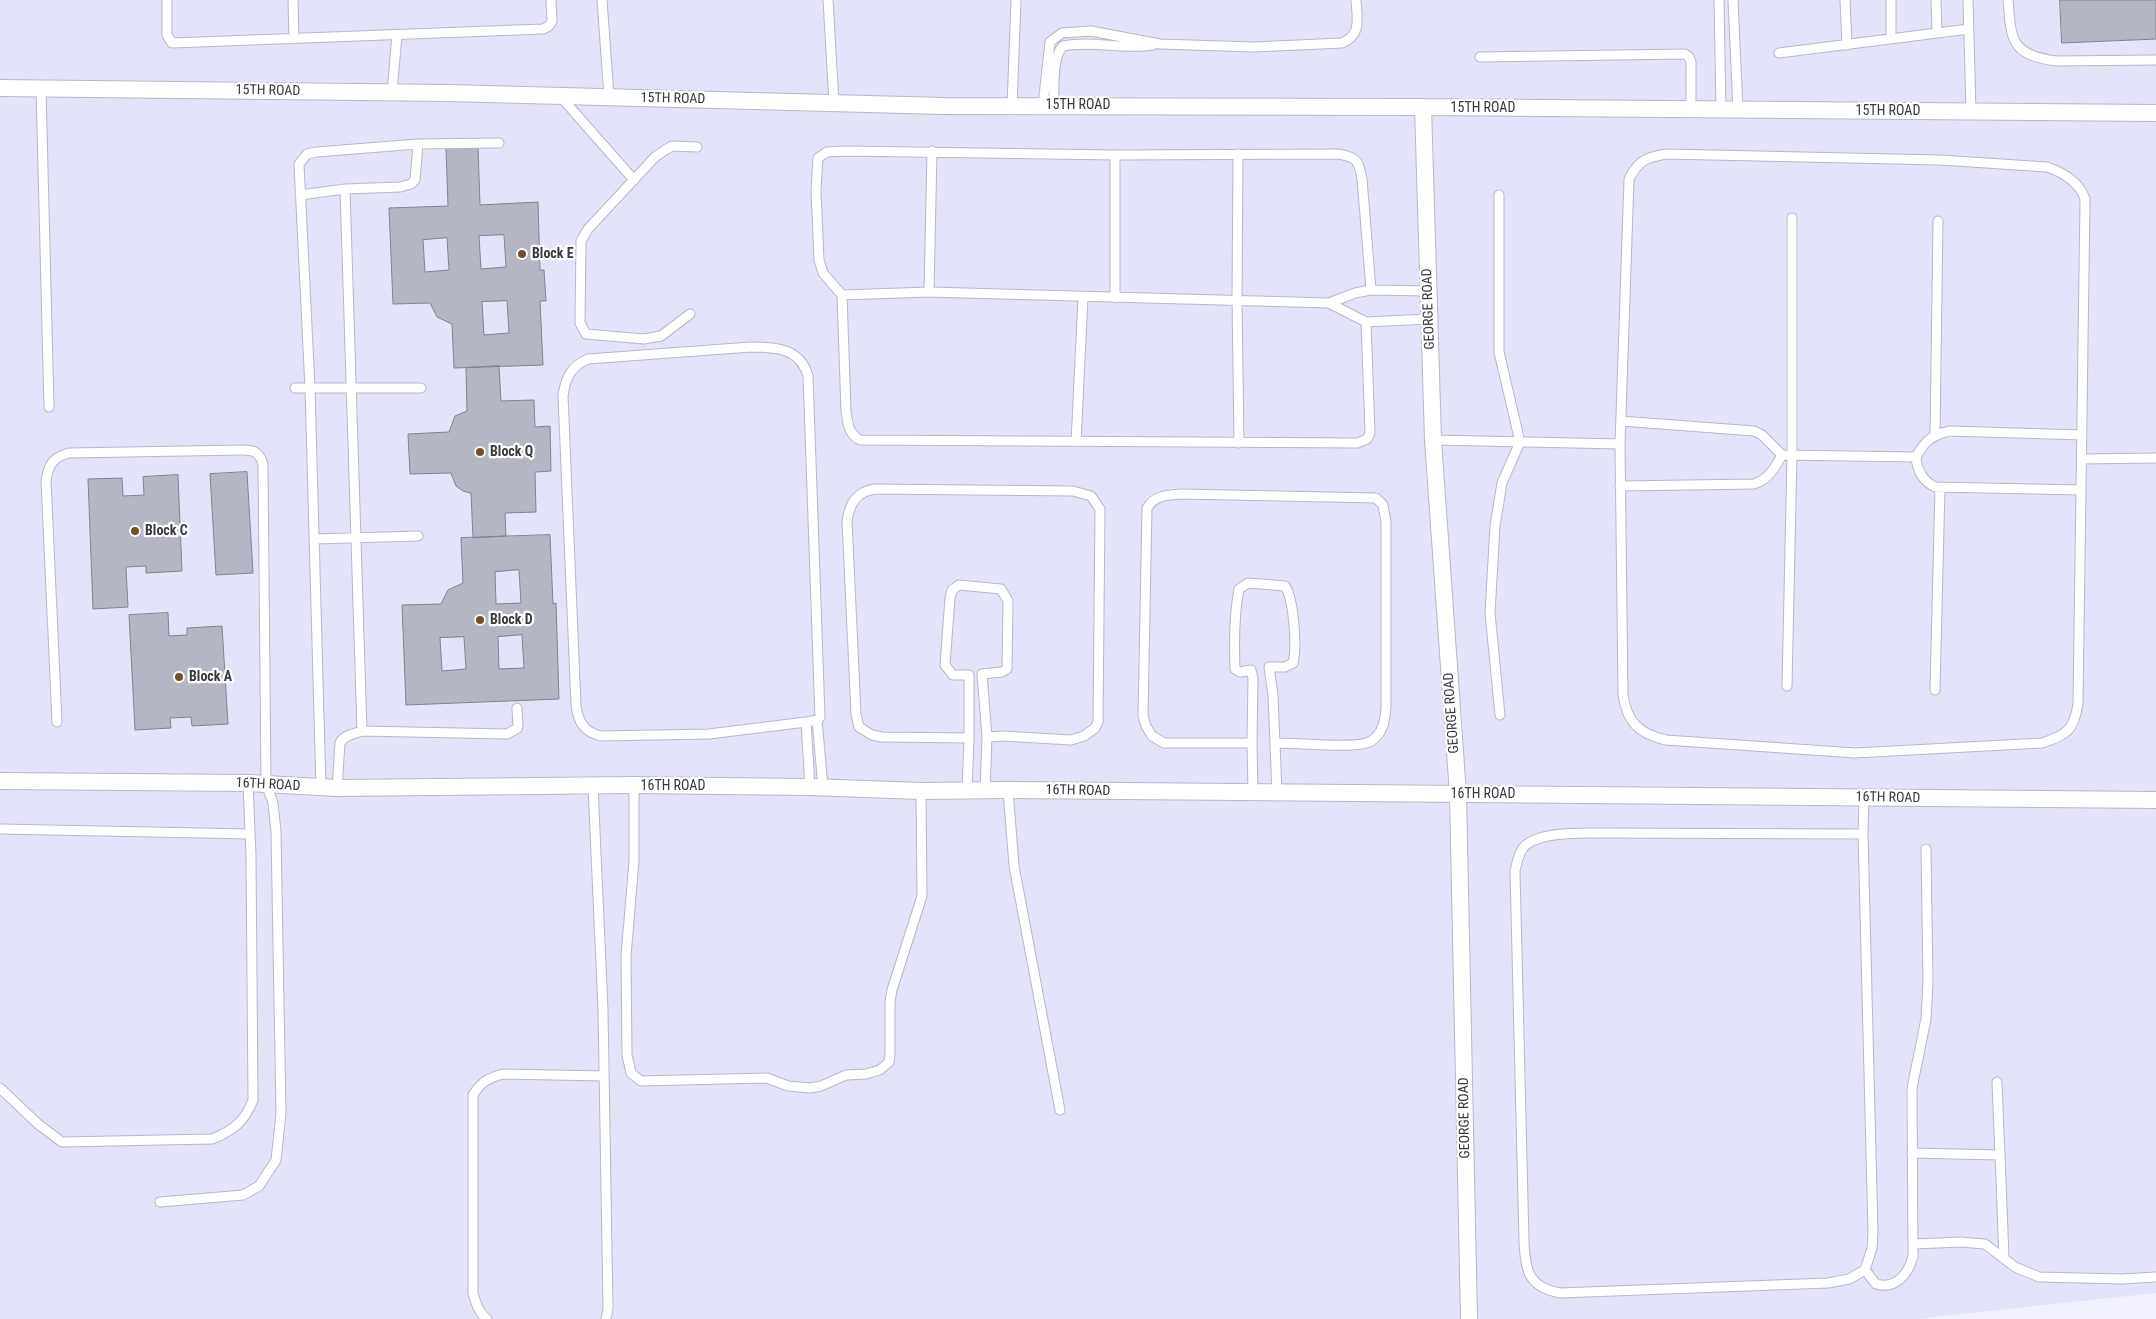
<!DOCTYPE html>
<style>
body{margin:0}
canvas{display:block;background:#f1f2fd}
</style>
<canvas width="2156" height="1319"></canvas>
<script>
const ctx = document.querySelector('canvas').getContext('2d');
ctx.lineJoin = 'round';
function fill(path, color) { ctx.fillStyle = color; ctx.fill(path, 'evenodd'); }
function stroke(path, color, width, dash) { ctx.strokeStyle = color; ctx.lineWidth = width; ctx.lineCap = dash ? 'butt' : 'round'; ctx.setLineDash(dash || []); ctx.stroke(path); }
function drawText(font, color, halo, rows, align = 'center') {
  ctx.font = font + ' "Roboto Condensed",sans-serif'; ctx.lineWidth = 4.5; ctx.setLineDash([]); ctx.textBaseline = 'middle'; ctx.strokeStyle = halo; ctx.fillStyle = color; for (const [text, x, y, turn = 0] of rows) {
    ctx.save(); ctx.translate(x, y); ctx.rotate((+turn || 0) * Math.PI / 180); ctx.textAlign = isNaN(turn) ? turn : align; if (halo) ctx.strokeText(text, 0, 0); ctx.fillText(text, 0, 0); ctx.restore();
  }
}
const built = new Path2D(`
 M0,0H2156V1293L1915,1319H0Z`);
const building = new Path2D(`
 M2060,0H2156V39L2062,43Z
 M478,147L480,205L538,202L540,270H544L546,301H540L543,365L454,368L452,324L437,317L430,303L393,304L389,208L448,206L446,149ZM504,235L506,267L481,269L479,236ZM447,238L449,270L425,272L423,240ZM507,301L509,333L484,335L482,302Z
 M499,366L501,401L534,400L535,427L550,426L551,471L535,472L536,512L505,513L506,536L473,538L471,493L463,491L456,486L451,473L410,474L408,434L449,432L455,416L467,411L466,368Z
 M247,472L253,573L216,575L210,474Z
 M178,475L182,571L146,573V566L126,567L128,607L93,609L88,479L122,478L123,496L144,495L143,477Z
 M550,535L553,604L556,603L559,699L406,705L402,605L441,604L448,590L463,583L461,538ZM519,570L521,603L496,604L495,572ZM522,635L524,668L499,669L498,637ZM464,637L466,669L442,671L440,638Z
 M168,613L169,636L187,635V628L222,626L228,724L192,726L191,717L170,718L171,728L135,730L129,615Z`);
const service = new Path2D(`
 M167,0V35L172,43L543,29L549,26L552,21L551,0
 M293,0L294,39
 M602,0L609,97
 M828,0L834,103
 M1719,0L1721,110
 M1733,0L1738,110
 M1845,0L1847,45
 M1936,0L1937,33
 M1968,0L1971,112
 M2008,0C2011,40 2011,55 2056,61L2156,60
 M1891,38V0
 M1779,53L1969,29
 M1480,57L1685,54L1689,57L1691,62V109
 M41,89L49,407
 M392,93L397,35
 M560,96L634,180
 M1043,105L1050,42L1062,33L1091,31L1160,44L1254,47L1342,43C1362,34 1357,20 1356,0
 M1054,105C1054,90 1052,56 1063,46C1092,40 1123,50 1153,45
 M1012,106L1016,0
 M1238,154L1237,300L1239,443
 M1115,155V298
 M345,189L362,731
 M300,195L345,189L400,187L411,184L415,180L418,144
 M1499,195V352L1520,442L1502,483L1495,526L1490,613L1500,715
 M929,292L932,151
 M842,295L929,292L1329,303L1355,293L1371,290L1428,291
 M1329,303L1366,322L1429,319
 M690,314L661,336L644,339L586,334L580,323L581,241L588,229L655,157L665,150L672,146L697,147
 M1366,322L1370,433L1367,439L1358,443L860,440C848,434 848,423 846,411L842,295L823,273L819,260L816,191L818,158L827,152L845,151L1115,155L1338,154C1357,157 1359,161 1362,179L1371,290
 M751,347C776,347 800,348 808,376L820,717L818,720L806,722L709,734L601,736C584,732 578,722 576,705L563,396C565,379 571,366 588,359Z
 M295,388H421
 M1621,421L1754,431L1762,435L1782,455L1916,457
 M1935,435L1938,221
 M1433,440L1620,444L1623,695C1627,722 1639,734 1666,740L1855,753L2042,743C2067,735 2074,730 2078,704L2085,199C2080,183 2063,172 2047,167L1940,160L1666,154C1645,158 1639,160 1629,179L1620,444
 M1076,442L1083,298
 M2082,459L2156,458
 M1620,486L1754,484C1769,479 1775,468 1782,455
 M2081,490L1935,487C1923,481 1917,471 1916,457C1925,441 1931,435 1950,431L2082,435
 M315,539L418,536
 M1787,686L1792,455V218
 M1935,690L1940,488
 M817,720L823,787
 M57,722L46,480C49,464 53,457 69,453L242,450C254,450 260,452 263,465L266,784L273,803L276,832L281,1114L276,1160L259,1186L243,1195L160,1202
 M806,722L810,787
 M969,738V675H953L945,665L950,598L952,590L959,585L1001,589L1008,601L1007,669L1002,672L982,674L987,737
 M1252,743L1253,679L1251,670L1240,672L1235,669C1234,643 1234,615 1239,589L1248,583L1285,586C1294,599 1297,648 1293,663L1285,667H1269L1273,695L1275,743
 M634,785V861L626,956L627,1055L631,1073L641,1081L767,1078L788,1086L810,1088L821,1086L846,1075L866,1074L880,1070L889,1062L890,1054V1002L892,990L922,896L921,791
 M593,786L603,1009L608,1308L606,1319
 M321,788L310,388L299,164L307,154L316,152L418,144L499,143
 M337,788L340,743C343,735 354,734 362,731L507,734L518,728L517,708
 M1008,790L1014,866L1060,1110
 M967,791L969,738L882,737L872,735L859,727L856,714L847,521C850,503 856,492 875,489L1073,491L1091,496L1100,509L1098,722L1095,728L1084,736L1071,740L1003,736L987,737L985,791
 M1253,793L1252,743H1164L1152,736L1146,726L1143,716L1147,508C1155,495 1167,495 1181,494L1376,498L1383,505L1386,522V707C1385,720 1383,734 1371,741C1358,750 1294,742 1275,743L1277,794
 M0,829L250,834
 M1863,834L1591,833C1574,833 1534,833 1523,848C1518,855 1517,863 1515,871L1524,1241C1525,1270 1528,1287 1560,1293L1828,1283L1849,1279L1865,1270L1872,1248L1873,1233L1863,834L1864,798
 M1997,1082L2000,1155
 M0,1088L38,1124L62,1142L212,1139C233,1131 245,1121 253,1100L251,855L248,783
 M1912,1153L2000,1155L2004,1258
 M1914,1244L1961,1242L1985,1244L2015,1267L2039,1277L2122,1279L2156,1277
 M1865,1270L1876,1284C1896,1290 1909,1273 1913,1256L1912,1088L1926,1019L1928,982L1926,849
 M487,1319C478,1312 476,1303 473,1293V1095C481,1082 488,1078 503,1074L604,1076`);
const minor = new Path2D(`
 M0,88L448,93L944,106L1423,107L2156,113
 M1423,107L1433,440L1458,794L1469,1319
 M0,781L248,783L337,788L634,785L810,787L921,791L1008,790L2156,800`);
const markers = [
 [522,254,5,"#705227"],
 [480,452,5,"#705227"],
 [135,531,5,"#705227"],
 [480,620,5,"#705227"],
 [179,677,5,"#705227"]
];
const streetNames = [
 ["15TH ROAD",268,91,1],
 ["15TH ROAD",673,99,1],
 ["15TH ROAD",1078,105],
 ["15TH ROAD",1483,108],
 ["15TH ROAD",1888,111],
 ["GEORGE ROAD",1429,309,-92],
 ["GEORGE ROAD",1452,713,-94],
 ["16TH ROAD",268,785,3],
 ["16TH ROAD",673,786],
 ["16TH ROAD",1078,791,1],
 ["16TH ROAD",1483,794],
 ["16TH ROAD",1888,798,1],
 ["GEORGE ROAD",1465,1118,-91]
];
const poiNames = [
 ["Block E",532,254],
 ["Block Q",490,452],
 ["Block C",145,531],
 ["Block D",490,620],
 ["Block A",189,677]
];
fill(built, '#e3e4f9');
fill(building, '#b5b6c3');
stroke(building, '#83838f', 1);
stroke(service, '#b7b8c5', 11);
stroke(minor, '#b7b8c5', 18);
stroke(service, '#fff', 9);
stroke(minor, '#fff', 16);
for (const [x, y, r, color] of markers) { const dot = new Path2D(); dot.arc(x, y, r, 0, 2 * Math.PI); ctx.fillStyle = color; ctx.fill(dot); stroke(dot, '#fff', 2); }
drawText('14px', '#38383d', '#fff', streetNames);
drawText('bold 14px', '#38383d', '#fff', poiNames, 'left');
</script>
